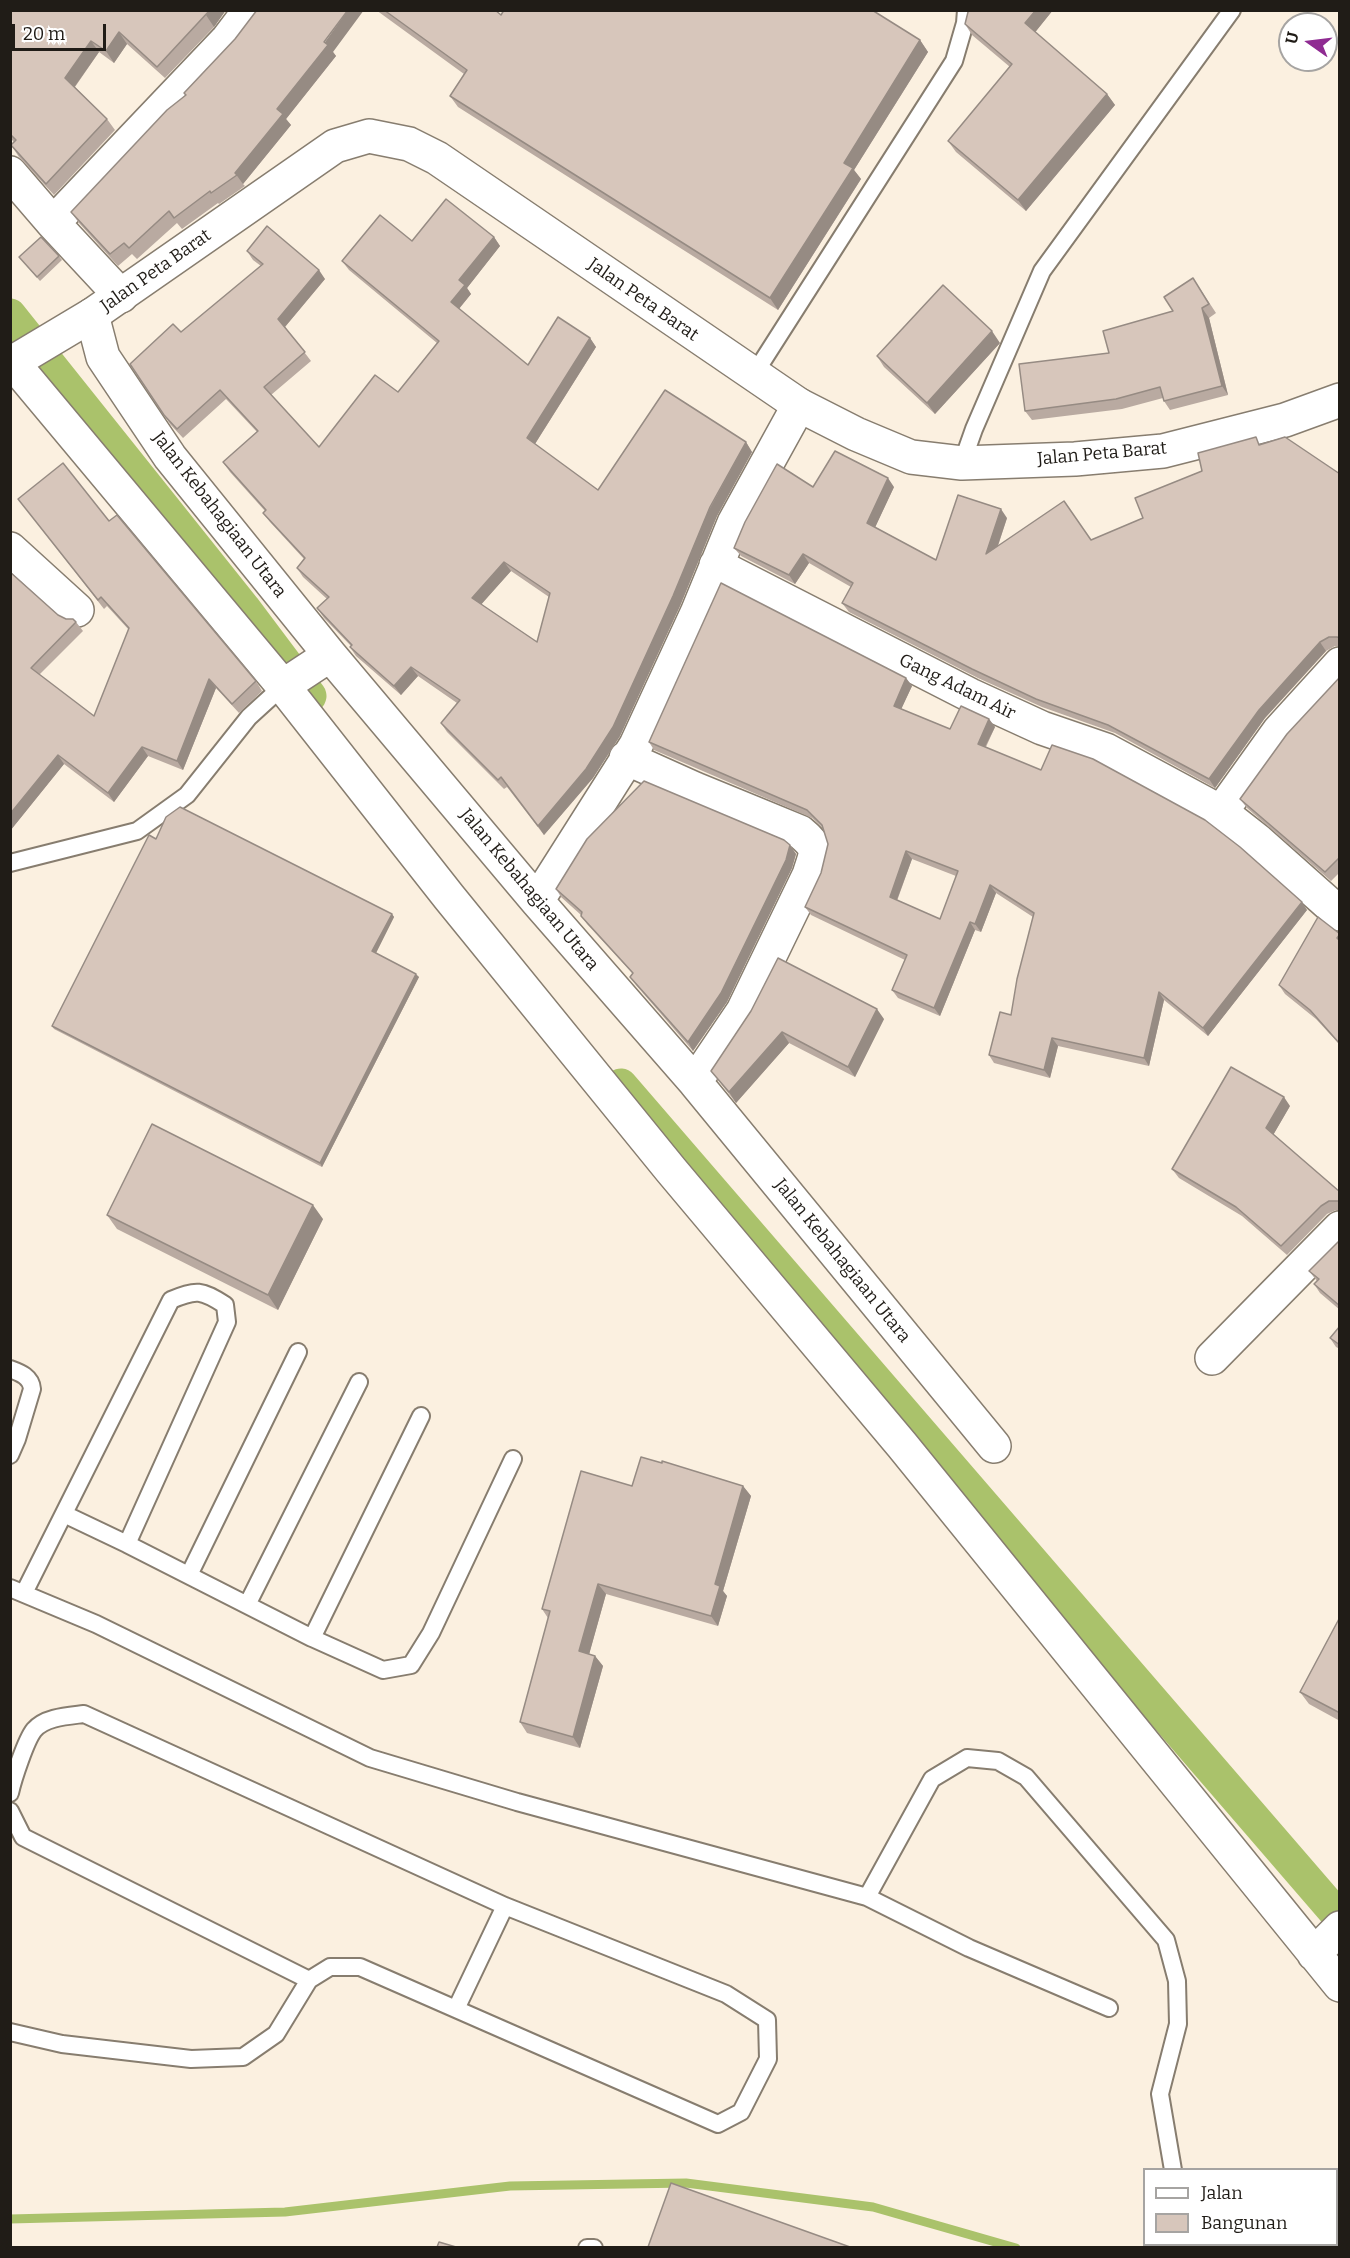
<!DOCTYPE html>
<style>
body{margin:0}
#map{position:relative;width:1350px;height:2258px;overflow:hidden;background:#fbf0e0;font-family:Bitter,serif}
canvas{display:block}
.frame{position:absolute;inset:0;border:12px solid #201c17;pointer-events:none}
.legend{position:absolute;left:1143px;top:2168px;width:195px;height:78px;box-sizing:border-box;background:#fff;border:2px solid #a6a4a2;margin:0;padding:8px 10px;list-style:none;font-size:18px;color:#201c17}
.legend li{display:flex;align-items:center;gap:12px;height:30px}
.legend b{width:30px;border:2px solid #a6a4a2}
.north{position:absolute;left:1278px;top:12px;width:60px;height:60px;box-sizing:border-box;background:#fff;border:2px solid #a6a4a2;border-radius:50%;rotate:284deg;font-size:16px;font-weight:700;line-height:24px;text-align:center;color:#201c17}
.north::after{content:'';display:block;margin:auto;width:21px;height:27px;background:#8f2b92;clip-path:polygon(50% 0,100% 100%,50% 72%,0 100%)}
.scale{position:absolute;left:12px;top:24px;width:94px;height:27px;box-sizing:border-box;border:3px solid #201c17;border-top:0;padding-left:8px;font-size:18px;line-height:21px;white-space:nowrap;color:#201c17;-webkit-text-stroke:4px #fff;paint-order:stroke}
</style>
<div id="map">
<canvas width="1350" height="2258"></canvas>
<div class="frame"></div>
<ul class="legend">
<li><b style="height:8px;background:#fff"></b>Jalan</li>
<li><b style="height:16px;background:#d7c6bb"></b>Bangunan</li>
</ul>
<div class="north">U</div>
<div class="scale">20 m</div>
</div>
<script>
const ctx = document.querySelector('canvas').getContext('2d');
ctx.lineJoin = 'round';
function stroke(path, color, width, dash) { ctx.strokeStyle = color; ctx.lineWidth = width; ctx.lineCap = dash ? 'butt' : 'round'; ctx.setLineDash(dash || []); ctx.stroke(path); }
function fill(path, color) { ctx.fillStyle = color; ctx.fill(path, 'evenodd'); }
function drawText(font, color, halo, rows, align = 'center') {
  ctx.font = font + ' Bitter,serif'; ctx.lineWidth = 6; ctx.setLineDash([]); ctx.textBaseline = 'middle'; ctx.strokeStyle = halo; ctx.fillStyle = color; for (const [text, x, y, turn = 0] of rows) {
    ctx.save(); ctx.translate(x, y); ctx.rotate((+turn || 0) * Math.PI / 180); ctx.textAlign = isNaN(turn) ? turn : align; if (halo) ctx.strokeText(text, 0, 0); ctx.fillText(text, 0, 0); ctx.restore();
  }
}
const stream = new Path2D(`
 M10,2219L285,2212L510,2186L686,2183L873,2207L1016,2248`);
const canal = new Path2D(`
 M10,315L244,608L310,696
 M621,1085L1340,1918`);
const lane = new Path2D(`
 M753,376L954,61L965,23L966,10
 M962,463L974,429L1042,271L1232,10
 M10,863L137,831L187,795L249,717L283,686
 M10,1369C21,1373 31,1377 32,1389L17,1439L10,1455
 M64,1514L127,1544L312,1638L383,1670L411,1665L431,1633L513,1459
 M189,1575L298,1352
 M10,1588L96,1624L370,1758L517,1802L867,1897L969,1948L1109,2008
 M24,1593L171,1300C196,1289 202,1290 225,1305L227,1322L127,1544
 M247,1605L359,1382
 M312,1638L421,1416
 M10,1793C13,1779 26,1740 34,1730C45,1717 68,1716 84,1714L505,1906L726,1994L767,2020L768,2059L741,2112L718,2124L360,1967H330L309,1980L276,2034L243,2057L191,2059L62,2044L10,2032
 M10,1811L23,1837L309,1980
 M867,1897L932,1779L967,1758L998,1761L1026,1777L1166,1940L1177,1981L1178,2024L1160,2094L1173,2170
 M456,2009L505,1906
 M1217,2244L1221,2248
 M587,2248H594`);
const street = new Path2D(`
 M10,173L53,223L121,296
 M53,223L228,39L250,10
 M92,315L103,357L170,457L330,655L537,901L695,1082L994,1446
 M14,364L283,686L449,897L671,1170L902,1445L1340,1985
 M10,549L77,610
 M716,565L970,695L1042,728L1106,750L1221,812L1258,841L1340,914
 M283,686L330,655
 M626,758L695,789L800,832C821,849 816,852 809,875L743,1011L695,1082
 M1221,812L1279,731L1340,664
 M537,901L636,745L697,613L734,523L799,405
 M1212,1358L1340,1228
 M1314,1954L1340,1928`);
const secondary = new Path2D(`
 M10,364L92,315L335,146L369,136L409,144L437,158L799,405L856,434L911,457L962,463L1075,459L1163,451L1285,420L1340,400`);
const wall = new Path2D(`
 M10,10H226L214,27L165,78L127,44L114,63L99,52L75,87L107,119L115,130L54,195L19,157L11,145L14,142L10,138Z
 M376,10H495L501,15L920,40L928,52L854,170L861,179L778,310L458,107L450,96L464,74Z
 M1053,10L1035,32L1107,94L1115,105L1026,211L956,152L948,141L1010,67L972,35L965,24Z
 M235,39L333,52L336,56L286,119L291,125L243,184L245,186L219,204L218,203L182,229L177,223L137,259L132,254L118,266L79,223L71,212L185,95L184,93Z
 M494,237L500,246L467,288L471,294L459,309L528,365L590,338L596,347L535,444L598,490L746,442L752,452L717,516L680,606L620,736L593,778L544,835L507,787L504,789L447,732L441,723L457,703L418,676L401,695L356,656L350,647L351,646L324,618L317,608L327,599L303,577L297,568L304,559L270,522L263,513L265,511L230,472L223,462L257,432L226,399L183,438L170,424L130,364L181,332L261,266L253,260L247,251L325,279L285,327L311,361L271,395L319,447L398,392L437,343L349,270L342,261L412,241ZM511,571L549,597L537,642L481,604Z
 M59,256L62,260L40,281L19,257Z
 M1193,278L1216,313L1209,318L1228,395L1170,410L1164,401L1163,398L1122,409L1032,420L1025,411L1109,353L1173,311Z
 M1000,343L935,414L884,367L877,356Z
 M1262,444L1340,474V646H1335L1326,651L1265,718L1215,788L1115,733L1042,707L978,678L849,612L842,603L851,587L809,563L795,584L741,556L734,548L813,487H894L875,527L936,560L1007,518L998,546L1091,540L1143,518L1202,471Z
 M18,499L109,521L256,681L262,691L239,713L216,688L183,770L148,756L114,802L64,764L10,831V572L58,615L66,619L76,622L83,631L39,675L94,716L129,630L107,606L104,609Z
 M1340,677V872L1331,881L1247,808L1240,799Z
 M906,678L912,686L901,709L950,729L989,719L995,727L986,747L1307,910L1208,1036L1164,1000L1149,1066L1058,1046L1050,1078L994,1063L989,1055L1011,1015L1033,917L996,893L981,932L975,930L940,1016L898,998L892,990L905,960L811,915L805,907L821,873L828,844L823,828L812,818L654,750L649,742ZM912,859L956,876L940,919L897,901Z
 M156,839L392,914L394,917L376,953L419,977L322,1167L54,1029L52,1026Z
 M790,845L796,854L792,868L727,1002L693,1051L636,985L630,977L633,974L587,924L581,915L561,897L556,889Z
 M1340,934V1045L1316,1019L1285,994L1279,985Z
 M751,1011L884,1019L855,1077L789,1043L736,1103L711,1071Z
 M1290,1106L1273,1135L1340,1192V1210H1336L1327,1214L1287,1255L1242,1216L1179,1178L1172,1169Z
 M107,1215L323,1219L278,1310L117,1229Z
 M1340,1240V1310L1320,1293L1314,1284L1317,1281L1309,1271Z
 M1340,1326V1349L1336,1347L1330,1338Z
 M632,1486H743L751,1496L723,1591L727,1596L718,1626L606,1594L589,1654L595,1656L603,1666L580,1748L527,1733L520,1722L548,1618L542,1609Z
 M1340,1617V1721L1309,1704L1300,1692Z`);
const shadedWall = new Path2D(`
 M210,10H226L214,27L206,15Z
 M348,10H364L333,52L336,56L286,119L291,125L243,184L235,173L277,109Z
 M1036,10H1053L1033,35L1025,23Z
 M119,32L127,44L114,63L106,51Z
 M920,40L928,52L854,170L861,179L778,310L770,298L844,163Z
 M91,41L99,52L73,89L65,78Z
 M1107,94L1115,105L1026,211L1018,200Z
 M494,237L500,246L467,288L471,294L457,311L451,302L459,280Z
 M319,270L325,279L284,328L278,319Z
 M1202,308L1209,318L1228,395L1222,386Z
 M992,331L1000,343L935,414L927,403Z
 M590,338L596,347L533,447L527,438Z
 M746,442L752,452L717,516L680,606L620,736L593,778L544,835L538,826Z
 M888,478L894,487L873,532L867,523Z
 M1001,509L1007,518L992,563L986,554Z
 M803,554L809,563L795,584L789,575Z
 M504,562L511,571L479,607L472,598Z
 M1320,642L1326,651L1265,718L1215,788L1209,779L1259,710Z
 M411,667L418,676L401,695L394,686Z
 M906,678L912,686L899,714L894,706Z
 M209,679L216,688L183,770L177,761Z
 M989,719L995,727L983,751L978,744Z
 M142,747L148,756L114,802L108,793Z
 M58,755L64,764L10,831V814Z
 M790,845L796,854L792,868L727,1002L693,1051L688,1042Z
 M906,851L912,859L895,905L890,897Z
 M990,885L996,893L981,932L975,924Z
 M1302,902L1307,910L1208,1036L1203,1028Z
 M392,914L394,917L375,955L372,951Z
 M970,922L975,930L940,1016L934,1008Z
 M416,974L419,977L322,1167L320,1163Z
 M1159,992L1164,1000L1149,1066L1144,1058Z
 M877,1009L884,1019L855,1077L848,1067Z
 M782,1032L789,1043L736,1103L729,1092Z
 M1052,1038L1058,1046L1050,1078L1044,1070Z
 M1284,1097L1290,1106L1272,1137L1266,1128Z
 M313,1205L323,1219L278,1310L268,1295Z
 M743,1486L751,1496L723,1591L727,1596L718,1626L711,1616L715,1584Z
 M598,1584L606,1594L587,1662L579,1651Z
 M595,1656L603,1666L580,1748L573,1737Z`);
const building = new Path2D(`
 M10,10H210L157,67L119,32L106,51L91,41L65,78L107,119L46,184L11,145L16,140L10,134Z
 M257,10H348L324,42L328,45L277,109L283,114L235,173L237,175L211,193L210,191L174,218L169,211L129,248L124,243L110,254L71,212L167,110L186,95L184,93L235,39Z
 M384,10H495L501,15L504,10H872L920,40L844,163L853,168L770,298L450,96L467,70Z
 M969,10H1036L1025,23L1107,94L1018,200L948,141L1012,64L965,24L968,12Z
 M446,199L494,237L459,280L465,285L451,302L528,365L558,317L590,338L527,438L598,490L665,390L746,442L710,507L673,596L613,727L586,769L538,826L501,777L498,780L441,723L460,700L411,667L394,686L350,647L352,645L317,608L329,597L297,568L305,558L263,513L266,510L223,462L258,431L220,390L177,429L164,415L130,364L173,324L181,332L263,264L247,251L267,226L319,270L278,319L305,352L264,387L319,447L375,375L398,392L439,341L342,261L380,215L412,241ZM504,562L550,593L537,642L472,598Z
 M41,237L59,256L37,277L19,257Z
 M1193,278L1209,304L1202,308L1222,386L1164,401L1160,387L1116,399L1025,411L1019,364L1109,353L1103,331L1173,311L1164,297Z
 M943,285L992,331L927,403L877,356Z
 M1256,437L1259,445L1285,437L1340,474V638L1337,637H1329L1320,642L1259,710L1209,779L1108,725L1036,699L972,669L842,603L853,583L803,554L789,575L734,548L745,522L777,464L813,487L835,451L888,478L867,523L936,560L958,495L1001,509L986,554L1064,501L1091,540L1143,518L1135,498L1202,471L1198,453Z
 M63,463L109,521L117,515L256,681L232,704L209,679L177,761L142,747L108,793L58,755L10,814V572L58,615L66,619H73L76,622L31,668L94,716L129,628L101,597L98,600L18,499Z
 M721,583L906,678L894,706L950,729L961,706L989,719L978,744L1041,770L1052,745L1093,759L1205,820L1240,847L1302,902L1203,1028L1159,992L1144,1058L1052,1038L1044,1070L989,1055L1000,1012L1011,1015L1017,979L1034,913L990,885L975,924L970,922L934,1008L892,990L907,955L805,907L821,873L828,844L822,825L807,810L649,742ZM906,851L958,871L940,919L890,897Z
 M1340,677V857L1325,872L1240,799L1287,734Z
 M644,781L784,840L790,845L786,860L721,993L688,1042L630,977L633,973L581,916L582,912L556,889L587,839Z
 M180,807L392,914L372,951L416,974L320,1163L52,1026L149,835L156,839L166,817Z
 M1318,917L1340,934L1337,938L1340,941V1044L1310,1010L1279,985Z
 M778,958L877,1009L848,1067L782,1032L729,1092L711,1071L751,1011Z
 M1231,1067L1284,1097L1266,1128L1340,1192V1201H1329L1321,1206L1281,1246L1236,1207L1172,1169Z
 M152,1124L313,1205L268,1295L107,1215Z
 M1340,1240V1306L1314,1284L1319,1279L1309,1271Z
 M1340,1326V1345L1330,1338Z
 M641,1457L662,1463V1461L743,1486L715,1584L720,1586L711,1616L598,1584L579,1651L595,1656L573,1737L520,1722L550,1611L542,1609L581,1471L632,1486Z
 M1340,1617V1713L1300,1692Z
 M671,2183L850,2247H648Z
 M439,2242L456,2247H437Z`);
const streetNames = [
 ["Jalan Peta Barat",156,271,-35],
 ["Jalan Peta Barat",643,300,35],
 ["Jalan Peta Barat",1102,454,-5],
 ["Jalan Kebahagiaan Utara",219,515,52],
 ["Gang Adam Air",957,687,26],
 ["Jalan Kebahagiaan Utara",529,890,50],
 ["Jalan Kebahagiaan Utara",842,1261,51]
];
stroke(stream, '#aac26b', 9);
stroke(canal, '#aac26b', 33);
stroke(lane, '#877d6f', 20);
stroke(street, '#877d6f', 36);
stroke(secondary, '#877d6f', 36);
stroke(lane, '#fff', 16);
stroke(street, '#fff', 33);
stroke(secondary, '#fff', 33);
fill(wall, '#b9aaa1');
fill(shadedWall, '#968b83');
fill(building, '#d7c6bb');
stroke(building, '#968b83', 1.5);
drawText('18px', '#201c17', '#fff', streetNames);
</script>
